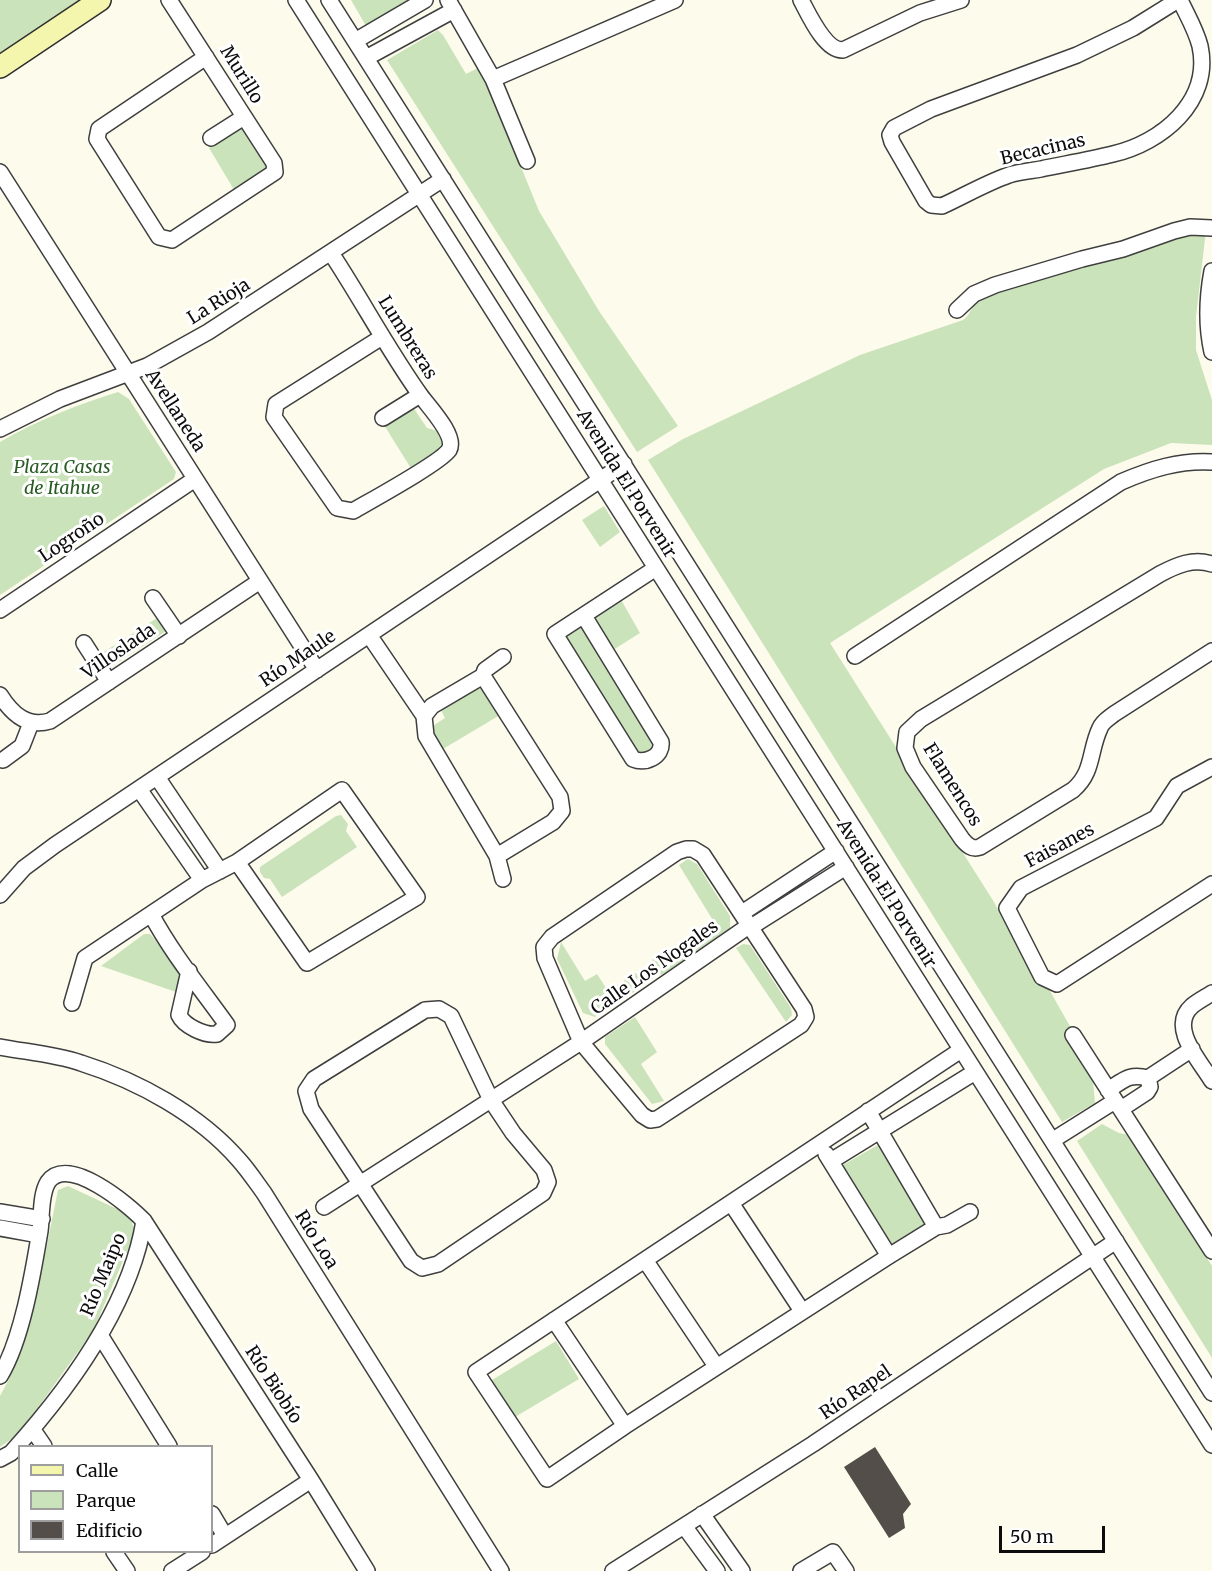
<!DOCTYPE html>
<meta charset="utf-8">
<style>
body{margin:0}
#map{position:relative;width:1212px;height:1571px;overflow:hidden;background:#fdfcec;font-family:Merriweather,serif}
canvas{display:block}
.legend{position:absolute;left:18px;top:1445px;width:195px;height:108px;box-sizing:border-box;background:#fff;border:2px solid #9e9e9e;margin:0;padding:8px 10px;list-style:none;font-size:18px;color:#0c0c0c}
.legend li{display:flex;align-items:center;gap:12px;height:30px}
.legend b{width:30px;border:2px solid #9e9e9e}
.scale{position:absolute;left:999px;top:1526px;width:106px;height:27px;box-sizing:border-box;border:3px solid #0c0c0c;border-top:0;padding-left:8px;font-size:18px;line-height:21px;white-space:nowrap;color:#0c0c0c;-webkit-text-stroke:4px #fff;paint-order:stroke}
</style>
<div id="map">
<canvas width="1212" height="1571"></canvas>
<ul class="legend">
<li><b style="height:8px;background:#f5f6ae"></b>Calle</li>
<li><b style="height:16px;background:#cae3ba"></b>Parque</li>
<li><b style="height:16px;background:#534e49"></b>Edificio</li>
</ul>
<div class="scale">50 m</div>
</div>
<script>
const ctx = document.querySelector('canvas').getContext('2d');
ctx.lineJoin = 'round';
function fill(path, color) { ctx.fillStyle = color; ctx.fill(path, 'evenodd'); }
function stroke(path, color, width, dash) { ctx.strokeStyle = color; ctx.lineWidth = width; ctx.lineCap = dash ? 'butt' : 'round'; ctx.setLineDash(dash || []); ctx.stroke(path); }
function drawText(font, color, halo, rows, align = 'center') {
  ctx.font = font + ' Merriweather,serif'; ctx.lineWidth = 6; ctx.setLineDash([]); ctx.textBaseline = 'middle'; ctx.strokeStyle = halo; ctx.fillStyle = color; for (const [text, x, y, turn = 0] of rows) {
    ctx.save(); ctx.translate(x, y); ctx.rotate((+turn || 0) * Math.PI / 180); ctx.textAlign = isNaN(turn) ? turn : align; if (halo) ctx.strokeText(text, 0, 0); ctx.fillText(text, 0, 0); ctx.restore();
  }
}
const green = new Path2D(`
 M0,0H88L0,59Z
 M351,0H410L366,26Z
 M438,30L443,35L466,74L478,68L492,96L539,211L599,311L678,426L637,452L387,60Z
 M242,128L255,150L263,154L268,164L265,175L236,193L209,148Z
 M1206,230L1196,317V350L1212,400V445L1171,443L1104,469L830,643L994,902L1036,979L1050,991L1072,1030L1065,1034L1093,1081L1095,1103L1062,1122L648,460L683,439L860,355L963,320C971,314 972,306 978,298Z
 M118,392L129,399L176,472L174,479L0,595V442C38,420 76,405 118,392Z
 M413,407L427,428L438,431L443,439L441,452L412,470L384,425Z
 M604,506L620,532L600,547L582,520Z
 M620,598L640,633L602,657L654,743L652,751L640,757L566,647L567,630Z
 M157,618L166,631L108,669L99,655Z
 M476,688L486,690L500,715L443,749L431,727L445,718L441,710Z
 M341,815L348,824L346,831L357,847L282,897L270,879L264,878L260,872V867L336,816Z
 M688,859L697,864L730,916V928L695,952L688,939L714,922L679,865Z
 M144,934H150C156,940 180,971 180,978C181,983 177,988 176,992L101,966Z
 M561,942L585,981L597,974L608,991L636,973L643,986L595,1017L583,1013L557,959Z
 M678,944L687,959L661,975L652,960Z
 M743,944L750,945L791,1008L792,1015L786,1022L736,948Z
 M635,1017L657,1052L641,1064L664,1101L652,1104L605,1044V1037Z
 M1102,1124L1119,1133L1130,1135L1212,1266V1358L1077,1141Z
 M878,1145L926,1224L892,1244L843,1165Z
 M68,1186L130,1215L135,1233L93,1331L19,1434L0,1447V1396L9,1379L34,1308L58,1190Z
 M556,1341L579,1379L515,1417L492,1380Z`);
const building = new Path2D(`
 M875,1447L911,1504L903,1514L905,1528L889,1538L844,1467Z`);
const street = new Path2D(`
 M169,0C204,54 239,109 274,163L275,172L172,240L159,237L97,139L99,129L206,57
 M296,0L1212,1445
 M329,0L1212,1393
 M448,0L493,79L527,161
 M801,0C809,15 825,51 843,50L920,13L961,0
 M1178,0L1133,28L1077,55L931,109L894,128L890,135L892,142L926,201L931,205L942,206C964,196 986,183 1009,175C1019,172 1030,171 1041,169C1065,164 1089,160 1113,154C1161,143 1212,102 1200,46C1196,30 1187,15 1180,0
 M355,41L425,0
 M366,58L454,10
 M493,79L675,0
 M211,138L244,117
 M0,172L317,670
 M331,253C362,300 388,350 421,396C429,407 457,436 449,450C440,463 370,501 353,511L337,508L274,417L276,404L382,337
 M1212,271C1207,298 1206,325 1212,352
 M957,310L974,294L995,285L1082,259L1123,249L1174,231L1190,227L1212,228
 M383,418L420,395
 M0,429L60,399L147,366L208,332L443,179
 M1212,564C1193,558 1177,565 1160,574L921,719L907,732L905,748L913,767L962,839C967,845 972,850 980,847L1073,790C1094,772 1089,751 1100,728C1102,722 1109,718 1114,714L1212,651
 M153,598L179,636
 M0,610L195,479
 M584,616L661,742C663,757 645,764 633,759L555,634L656,568
 M369,635L424,716
 M84,643L109,682
 M855,656L1121,482C1151,469 1180,460 1212,462
 M483,676L560,797L562,811L553,822L497,856
 M0,695C12,714 27,728 50,721L260,581
 M424,716L426,736L497,856L503,879
 M424,716L432,706L483,676L485,670L503,657
 M3,760L22,746L31,723
 M1212,767L1177,786L1156,818L1021,888L1007,908L1042,977L1057,984L1212,884
 M157,777L220,871
 M139,789L202,880
 M342,790L417,897L307,963L237,862Z
 M686,849H693L703,855L804,1009L806,1017L801,1025L657,1119L650,1120L642,1115L581,1042L545,958L544,947L552,937L677,852Z
 M0,895L24,868L55,845L624,464
 M742,913L836,851
 M751,927L846,867
 M189,971L179,1015C184,1026 205,1036 217,1034L227,1025C202,990 171,952 151,914L202,880L237,862
 M1212,993C1206,997 1198,1001 1192,1006C1168,1027 1200,1061 1212,1081
 M72,1003L85,958L151,914
 M439,1009L451,1016L491,1100L513,1133L544,1170L548,1182L543,1193L438,1264L422,1268L411,1261L311,1109L306,1091L314,1079L425,1010Z
 M1073,1035L1212,1251
 M0,1047C26,1052 55,1054 81,1063C138,1081 199,1114 239,1160C248,1170 256,1182 264,1193L501,1571
 M961,1050L476,1372L547,1479L625,1426L889,1256L936,1227L947,1225L970,1212
 M1108,1090C1124,1080 1129,1073 1148,1078L1192,1049
 M1121,1109L1147,1092L1150,1087L1148,1078
 M868,1111L936,1227
 M1053,1140L1115,1101
 M826,1154L889,1256
 M831,1161L975,1072
 M731,1203L802,1311
 M324,1207L581,1042L750,925
 M0,1212L42,1219
 M0,1228L39,1235
 M645,1260L716,1366
 M554,1320L625,1426
 M100,1335L169,1446
 M0,1376C22,1340 33,1273 40,1231C42,1217 40,1195 48,1182C68,1154 129,1205 144,1221L311,1480L367,1571
 M33,1430L44,1446
 M0,1459L11,1453C69,1389 130,1307 144,1221
 M212,1514L225,1536
 M702,1514L742,1571
 M684,1526L717,1571
 M212,1545L311,1480
 M114,1552L127,1571
 M172,1571L202,1552
 M613,1571L813,1444L1116,1241
 M801,1571L833,1552L846,1571`);
const secondary = new Path2D(`
 M0,67L100,0`);
const streetNames = [
 ["Murillo",241,75,58],
 ["Becacinas",1043,150,-13],
 ["La Rioja",219,302,-32],
 ["Lumbreras",407,338,58],
 ["Avellaneda",175,411,57],
 ["Avenida El Porvenir",626,484,58],
 ["Logroño",72,538,-34],
 ["Villoslada",119,652,-34],
 ["Río Maule",298,659,-34],
 ["Flamencos",952,785,58],
 ["Faisanes",1060,846,-28],
 ["Avenida El Porvenir",886,894,58],
 ["Calle Los Nogales",655,968,-35],
 ["Río Loa",316,1240,58],
 ["Río Maipo",104,1275,-67],
 ["Río Biobío",273,1385,57],
 ["Río Rapel",856,1393,-34]
];
const parkNames = [
 ["Plaza Casas",62,468],
 ["de Itahue",62,489]
];
fill(green, '#cae3ba');
fill(building, '#534e49');
stroke(street, '#3f3f3f', 18);
stroke(secondary, '#2e2e2e', 24);
stroke(street, '#fff', 15);
stroke(secondary, '#f5f6ae', 21);
drawText('18px', '#0c0c0c', '#fff', streetNames);
drawText('italic 18px', '#285c24', '#fff', parkNames);
</script>
